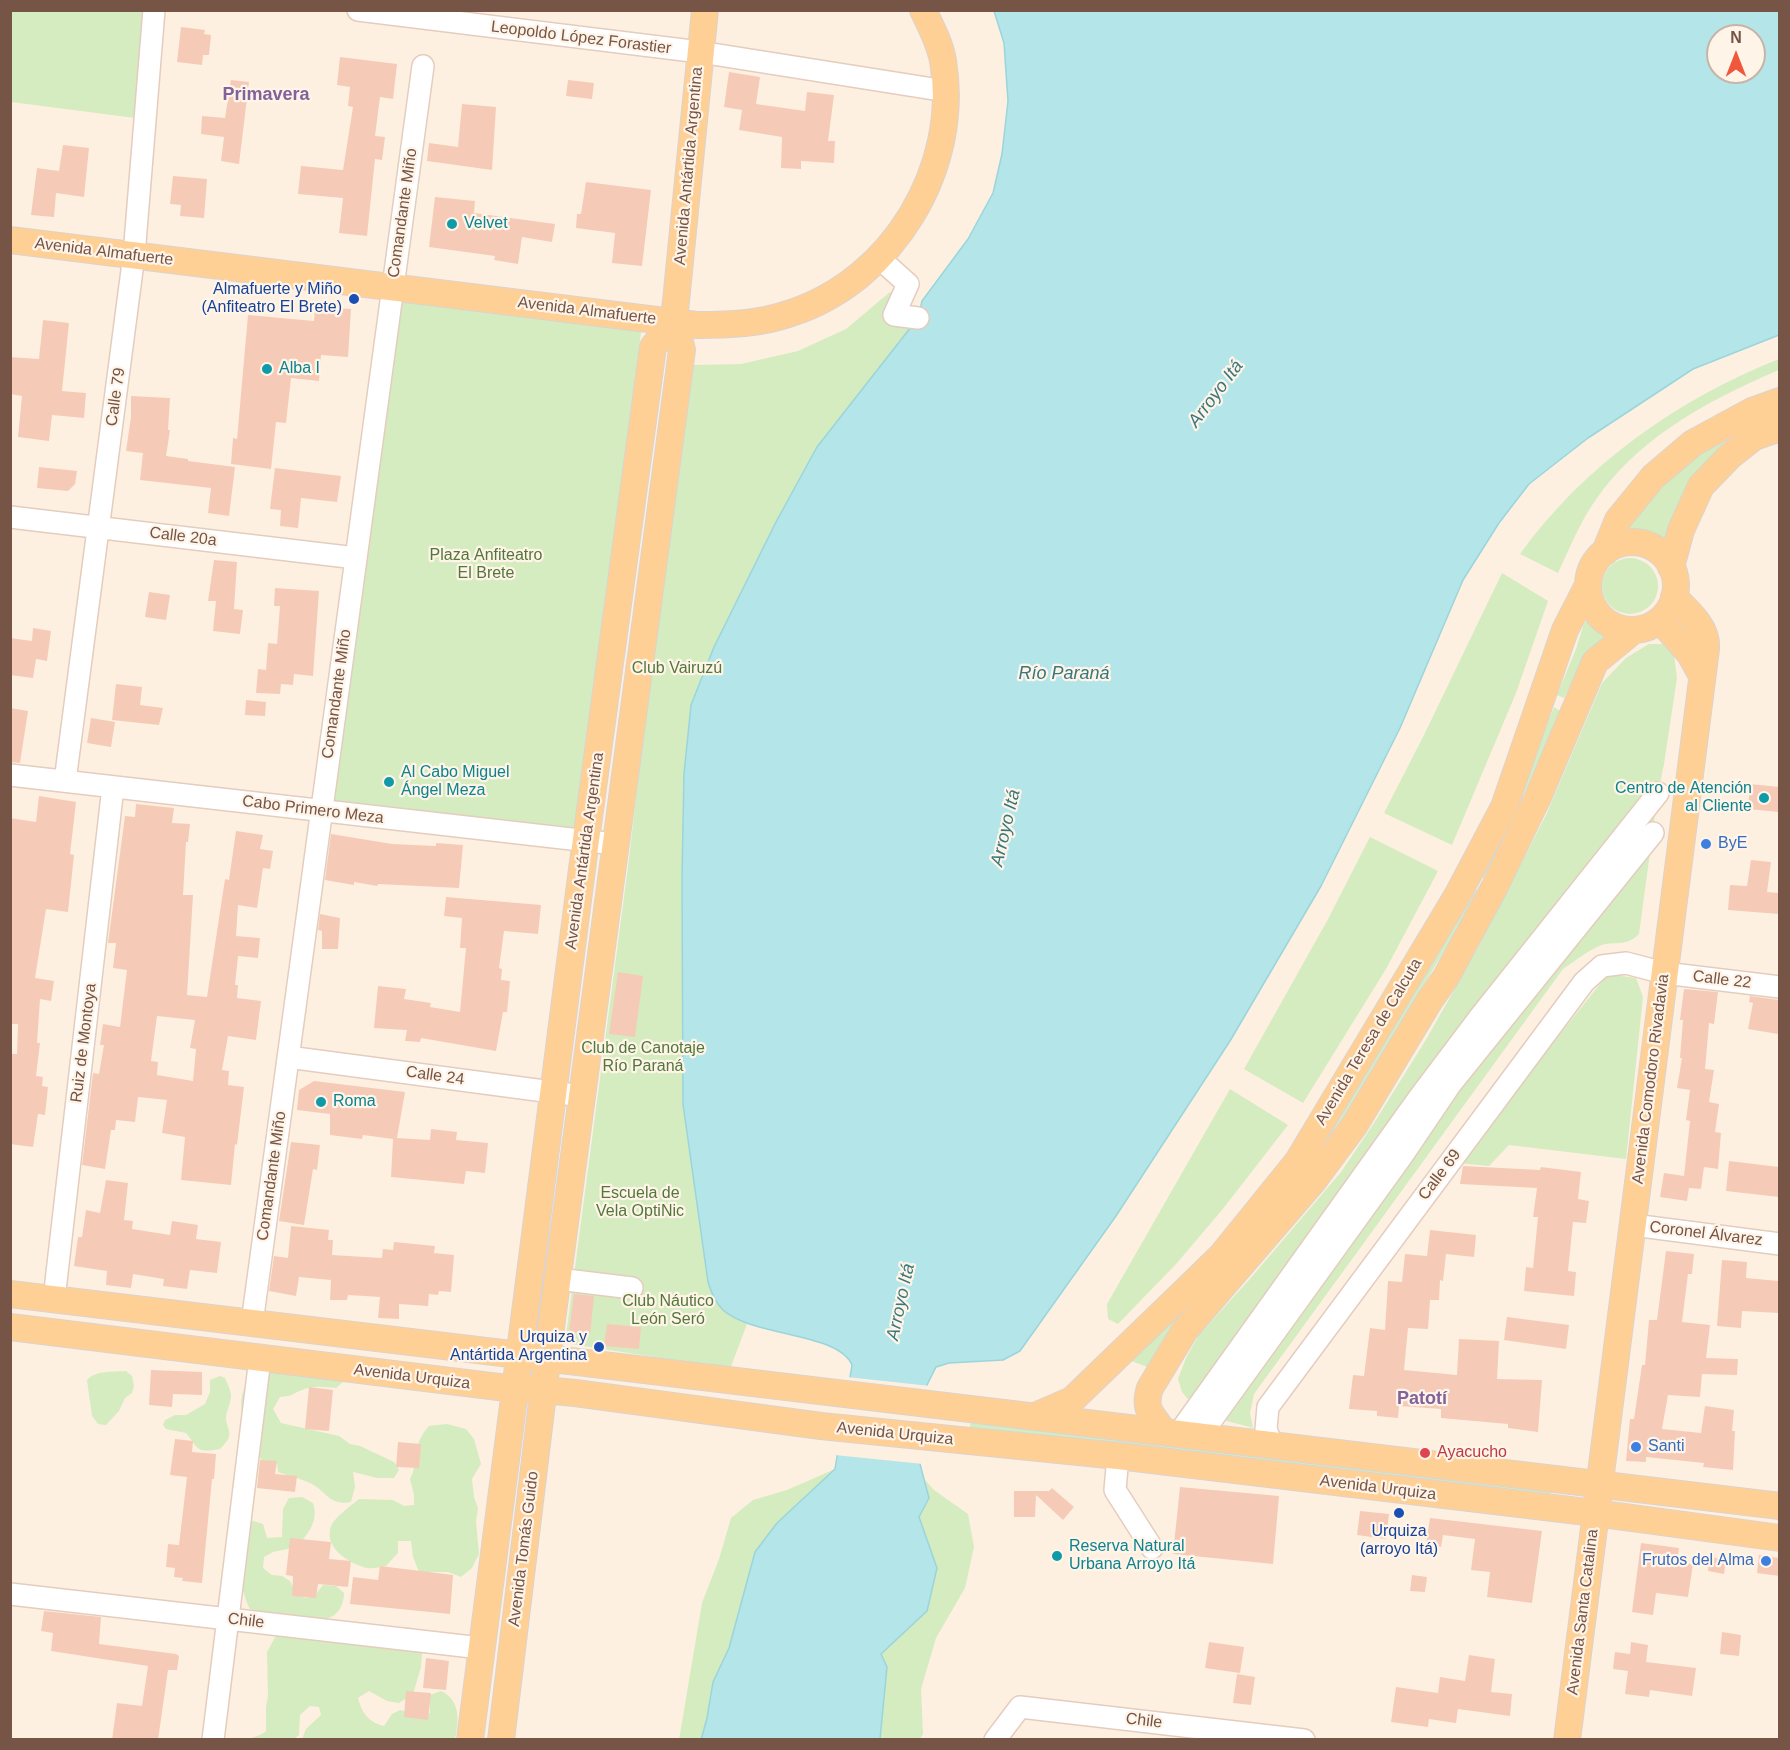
<!DOCTYPE html>
<meta charset="utf-8">
<style>
body{margin:0}
#map{position:relative;width:1790px;height:1750px;overflow:hidden;background:#fef0e1;font-family:Arial,sans-serif}
canvas{display:block}
.frame{position:absolute;inset:0;border:12px solid #765446;pointer-events:none}
.north{position:absolute;left:1706px;top:24px;width:60px;height:60px;box-sizing:border-box;background:#fff4e8;border:2px solid #c8b4a7;border-radius:50%;rotate:0deg;font-size:16px;font-weight:700;line-height:24px;text-align:center;color:#765446}
.north::after{content:'';display:block;margin:auto;width:21px;height:27px;background:#f0583e;clip-path:polygon(50% 0,100% 100%,50% 72%,0 100%)}
</style>
<div id="map">
<canvas width="1790" height="1750"></canvas>
<div class="frame"></div>
<div class="north">N</div>
</div>
<script>
const ctx = document.querySelector('canvas').getContext('2d');
ctx.lineJoin = 'round';
function fill(path, color) { ctx.fillStyle = color; ctx.fill(path, 'evenodd'); }
function stroke(path, color, width, dash) { ctx.strokeStyle = color; ctx.lineWidth = width; ctx.lineCap = dash ? 'butt' : 'round'; ctx.setLineDash(dash || []); ctx.stroke(path); }
function drawText(font, color, halo, rows, align = 'center') {
  ctx.font = font + ' Arial,sans-serif'; ctx.lineWidth = 4.5; ctx.setLineDash([]); ctx.textBaseline = 'middle'; ctx.strokeStyle = halo; ctx.fillStyle = color; for (const [text, x, y, turn = 0] of rows) {
    ctx.save(); ctx.translate(x, y); ctx.rotate((+turn || 0) * Math.PI / 180); ctx.textAlign = isNaN(turn) ? turn : align; if (halo) ctx.strokeText(text, 0, 0); ctx.fillText(text, 0, 0); ctx.restore();
  }
}
const green = new Path2D(`
 M11,11H157L143,119L11,102Z
 M890,292L917,310L918,318L817,447L776,522L714,647L691,705L684,774L682,878L683,1104L708,1282C715,1304 728,1313 747,1324L730,1369L565,1343L628,867L654,641L693,365L741,364L798,351L846,329Z
 M397,293L642,325L575,837L330,805Z
 M1779,359V370C1704,402 1629,442 1586,515C1575,534 1567,554 1558,573L1520,554C1584,465 1678,399 1779,359Z
 M1779,408V421L1769,424L1664,547C1651,537 1641,534 1625,536L1622,531L1658,482L1689,459Z
 M1602 586a28 28 0 1 1 56 0a28 28 0 1 1-56 0Z
 M1502,573L1548,601L1516,693L1452,845L1384,813L1424,735Z
 M1587,621L1604,635V639L1583,659L1564,698L1557,695L1576,649L1584,623Z
 M1649,644H1663L1674,655L1677,678L1664,764L1658,793L1639,934C1625,948 1615,940 1599,946C1586,952 1575,961 1563,969L1254,1394L1250,1413L1253,1428L1212,1417L1192,1404L1182,1392L1178,1379L1186,1358L1198,1336L1249,1280L1341,1172L1374,1123L1427,1038L1476,951L1546,815L1602,683L1626,658Z
 M1554,707L1560,711L1487,879L1479,877L1525,778Z
 M1370,837L1438,871L1386,969L1303,1103L1244,1069L1327,921Z
 M1473,888L1480,892L1326,1146L1153,1369L1131,1361L1188,1299Z
 M1608,974L1636,978L1643,997L1626,1159L1509,1145L1489,1166L1457,1163Z
 M1230,1089L1288,1125L1222,1210L1177,1263L1118,1324L1108,1319L1107,1304Z
 M268,1366L343,1376V1382L336,1388C324,1387 313,1385 302,1390C291,1394 294,1396 280,1397L273,1409L281,1423L339,1436L350,1444L360,1446L394,1462L399,1470L394,1478H377L353,1472L355,1487L351,1502C328,1506 327,1491 310,1483C299,1478 289,1476 278,1472L277,1463L262,1461C250,1437 230,1406 249,1380C252,1375 262,1370 268,1366Z
 M126,1371L132,1376L134,1386L132,1393L125,1398L119,1411L106,1425L98,1424L92,1416L87,1380C96,1370 113,1372 126,1371Z
 M220,1376L225,1378C227,1383 231,1390 231,1396C231,1404 225,1413 226,1420C230,1436 233,1435 220,1449C195,1453 200,1450 186,1433L166,1429L163,1425L165,1420L175,1415H186L205,1404L210,1392V1380Z
 M971,1421L1551,1485L1550,1502L969,1431Z
 M447,1424L466,1429L474,1439L481,1464L472,1479L474,1497L478,1508L476,1521L479,1554L472,1568L461,1577L448,1572H419L413,1557L411,1541H398V1553L386,1566C380,1567 373,1569 367,1568C351,1564 326,1550 330,1530C332,1518 351,1506 359,1499L393,1500L404,1506L414,1505V1495L410,1479C416,1468 413,1465 415,1454C417,1445 422,1433 429,1426Z
 M835,1469L777,1523L755,1552L729,1648L713,1682L707,1718L701,1739L679,1740L702,1603L719,1559L731,1518L753,1500L787,1490Z
 M925,1480L934,1490L968,1514L974,1547L965,1588L936,1638L921,1689L923,1734L920,1739L880,1740L887,1667L881,1654L898,1627L927,1611L937,1569L919,1517L929,1498Z
 M302,1497L313,1503C319,1522 308,1533 297,1547L273,1552L264,1557L263,1568L272,1575L282,1576L290,1581L296,1594L306,1598L316,1594L323,1585L336,1586L344,1593C344,1602 340,1613 331,1617C312,1625 269,1615 250,1609C245,1600 244,1591 240,1582C237,1575 230,1570 227,1562C219,1543 235,1530 247,1519L263,1524L267,1538L282,1537L283,1509L289,1498Z
 M394,1627C409,1627 419,1626 427,1640L422,1652L421,1667L413,1694L399,1703L387,1701L369,1691L358,1698C362,1713 368,1722 384,1726L392,1714L400,1710L423,1716L430,1713V1695L441,1691C461,1700 459,1722 455,1739H302L306,1729L321,1715L319,1707L310,1706L300,1715L299,1735L294,1739L227,1740C240,1738 254,1741 266,1731V1707L268,1696L267,1652L277,1634Z`);
const water = new Path2D(`
 M994,11H1779V335L1693,369L1588,438L1529,484L1499,523L1463,580L1400,728L1321,886L1230,1041L1116,1216L1020,1351L1003,1360L949,1363L936,1367L924,1391L920,1464L929,1498L919,1517L937,1568L927,1611L881,1654L887,1667L880,1739L701,1740L707,1718L713,1682L729,1648L755,1552L777,1523L835,1469L852,1365C838,1332 753,1337 723,1310C715,1302 711,1292 708,1282L683,1104L682,878L684,774L691,705L714,647L776,522L817,447L918,318L922,301L968,239L993,193L1002,154L1008,101L1004,43ZM1718,36H1754V72H1718Z`);
const pier = new Path2D(`
 M847,1377L930,1386L927,1391L923,1464L835,1455Z`);
const building = new Path2D(`
 M181,27L205,30L204,34L211,35L209,55H203L202,65L177,62Z
 M340,57L397,64L393,99L380,97L375,136L385,137L382,160L375,159L367,236L339,233L343,198L298,194L301,166L343,170L353,107L348,106L350,87L337,85Z
 M729,72L760,77L756,104L805,111L807,92L834,95L828,141H835L834,163L801,161V169L781,168L782,137L739,130L742,110L724,107Z
 M231,80L249,82L239,164L221,161L224,137L201,134L202,116L225,118Z
 M568,80L594,83L592,99L566,96Z
 M462,104L496,107L492,170L427,161L429,143L458,147Z
 M63,145L89,148L84,197L56,193L54,217L31,215L37,168L59,171Z
 M173,176L207,179L204,218L180,216L181,205L170,204Z
 M586,182L651,190L642,266L612,263L615,233L576,228L577,214H581Z
 M435,197L475,201L474,213L555,224L552,242L522,237L518,264L494,260L495,256L429,247Z
 M315,307L351,309L348,357L321,355L319,381L291,378L286,423L276,422L271,469L231,464L233,438L237,439L248,315L314,321Z
 M43,320L69,323L62,391L86,393L84,418L52,415L49,441L18,437L22,396L10,394V357L39,359Z
 M131,396L170,398L168,430H170L166,456L188,459V461L235,467L229,516L208,513L211,488L140,480L143,453L126,451L131,417Z
 M39,467L77,471L75,484L68,491L37,488Z
 M275,468L341,476L337,502L301,498L298,528L280,526L281,510L270,509Z
 M214,560L237,562L234,609L243,610L240,634L213,631L216,601H208Z
 M275,588L319,591L313,676L294,674L293,685L281,684L280,694L256,693L258,669L266,670L268,643L277,644L280,606H274Z
 M149,592L170,595L166,620L145,617Z
 M33,628L51,631L47,661L36,659L33,678L10,675V638L32,641Z
 M116,684L142,687L140,705L163,708L159,725L112,720Z
 M246,700L266,702L265,716L245,715Z
 M10,708L28,711L20,763L10,762Z
 M91,718L115,722L111,747L87,743Z
 M1750,784L1779,787V812L1748,809Z
 M39,796L76,802L70,854L74,855L68,912L46,909L35,978L54,981L51,1001L40,999L37,1043H40L36,1076L43,1077L42,1086L48,1087L45,1115L38,1114L33,1147L10,1144V1054H17L18,1024H10V818L36,822Z
 M136,804L174,808L172,823L190,824L188,842H186L183,895H193L187,995L207,997L225,879L229,880L236,831L263,835L260,849L273,851L270,869L263,868L257,908L238,905L236,936L260,938L258,958L238,956L235,985H238L237,998L261,1001L256,1040L228,1036L222,1070L229,1071L228,1085L244,1087L237,1145L235,1144L231,1185L181,1180L185,1137L162,1133L167,1100L138,1097L135,1122L116,1120L115,1130H111L105,1169L82,1165L93,1073L99,1074L104,1045H100L103,1024L120,1027L127,970L113,968L116,943H108L125,816L135,817ZM157,1016L195,1020L190,1048L196,1049L193,1081L157,1075L158,1062L151,1061Z
 M331,834L392,844L436,846V843L463,845L459,888L378,884L377,886L354,882V885L325,880Z
 M1751,860L1771,862L1767,892L1779,893V914L1728,910L1730,885L1747,886Z
 M446,897L541,905L538,934L504,931L499,968L502,969L501,980L510,981L507,1012H503L496,1051L421,1038L420,1042L405,1041L407,1030L374,1028L378,986L406,989L404,999L431,1003L430,1007L460,1012L466,948H460L462,918L444,916Z
 M320,914L340,918L338,949H322V931L318,930Z
 M618,972L643,976L635,1037L609,1034Z
 M1684,989L1718,992L1714,1024L1709,1023L1705,1069L1714,1070L1709,1102L1719,1104L1715,1132L1721,1133L1718,1169L1704,1167L1701,1189L1689,1188L1687,1201L1660,1197L1664,1173L1684,1176L1690,1121L1686,1120L1690,1090L1677,1088L1682,1058H1680L1683,1020H1680Z
 M1750,996L1779,1000L1778,1034L1748,1029L1753,1003L1749,1002Z
 M314,1081L405,1092L397,1138L430,1140L431,1129L457,1132L456,1140L488,1143L485,1173L466,1171L464,1184L391,1177L393,1139L363,1135L362,1139L330,1135V1114L297,1110L299,1090Z
 M291,1142L320,1145L317,1170L313,1169L304,1225L279,1221Z
 M1729,1161L1779,1167V1197L1726,1191Z
 M1463,1166L1540,1170L1541,1167L1581,1172L1578,1199L1589,1201L1586,1223L1573,1222L1568,1271L1576,1272L1574,1296L1524,1291L1526,1267L1533,1268L1538,1217H1533L1537,1188L1460,1184Z
 M106,1180L128,1183L124,1220L133,1221L132,1229L170,1235L172,1221L198,1225L196,1239L221,1242L217,1273L190,1270L187,1289L163,1286L164,1279L133,1274L131,1288L106,1285L107,1271L74,1266L78,1237H82L86,1210L100,1213Z
 M291,1226L329,1230L328,1240H333L332,1255L382,1258L383,1249L393,1250L394,1242L435,1246L434,1253L454,1255L451,1292L439,1291L438,1295L429,1294L428,1306L399,1304V1319L378,1318L380,1297L348,1295L347,1300H330L331,1280L299,1277L296,1296L269,1291L274,1256L288,1258Z
 M1430,1230L1476,1235L1474,1257L1446,1254L1443,1281L1440,1280L1439,1300H1430L1428,1329L1408,1328L1404,1370L1457,1375L1459,1339L1499,1341L1497,1379L1542,1380L1538,1432L1508,1428V1424L1441,1418V1409L1399,1406L1398,1418L1377,1416V1411L1349,1409L1353,1375L1364,1376L1370,1328L1385,1330L1388,1281L1402,1282L1405,1254L1427,1256Z
 M1666,1251L1694,1254L1692,1274H1688L1682,1322L1710,1325L1706,1358L1738,1359L1737,1375L1702,1374L1700,1397L1668,1395L1662,1429L1701,1433L1705,1406L1734,1410L1732,1431H1735L1733,1470L1703,1467L1704,1463L1646,1457V1462L1626,1461L1630,1419H1634L1642,1365H1645L1649,1320H1657Z
 M1722,1260L1747,1262L1746,1278L1779,1281V1313L1742,1311L1741,1328L1717,1326Z
 M574,1294L594,1296L590,1334L569,1332Z
 M1507,1317L1569,1325L1566,1349L1504,1340Z
 M607,1324L641,1327L639,1349L604,1346Z
 M151,1370L202,1372V1395L173,1394L172,1407L149,1405Z
 M309,1387L333,1390L329,1431L305,1429Z
 M175,1439L193,1441L192,1452L216,1454L214,1479H212L202,1583L182,1581L183,1578L174,1577L175,1568L166,1567L168,1544L179,1545L187,1477L170,1475Z
 M398,1442L421,1444L419,1468L396,1467Z
 M260,1460L277,1461L275,1474L297,1476L295,1492L257,1488Z
 M1180,1487L1279,1496L1273,1564L1173,1554Z
 M1052,1488L1074,1507L1063,1520L1036,1495L1035,1517H1014V1491H1049Z
 M1360,1511L1389,1514L1386,1539L1357,1535Z
 M1430,1518L1542,1531L1532,1603L1487,1597L1490,1572L1471,1570L1475,1539L1443,1535L1441,1547L1426,1545Z
 M290,1538L331,1542L329,1559L351,1561L348,1587L318,1584L316,1598L292,1596L293,1576L286,1575Z
 M1641,1543L1679,1548L1677,1563L1693,1564L1688,1597L1656,1593L1653,1615L1632,1612Z
 M1759,1555L1779,1558V1576L1757,1573Z
 M1709,1557L1726,1559L1724,1574L1708,1571Z
 M380,1566L453,1575L450,1614L350,1604L353,1577L378,1580Z
 M1412,1575L1427,1577L1425,1592L1410,1591Z
 M44,1611L101,1617L99,1644L176,1654L179,1656L177,1670H168L158,1740H112L117,1703L142,1706L148,1666L51,1651L53,1633L41,1631Z
 M1722,1632L1741,1635L1739,1656L1720,1654Z
 M1209,1642L1244,1647L1240,1673L1205,1668Z
 M1631,1642L1648,1645L1646,1662L1696,1668L1692,1696L1650,1690L1649,1697L1625,1694L1628,1671L1613,1669L1615,1652L1630,1654Z
 M1469,1655L1495,1659L1491,1692L1512,1694L1510,1716L1458,1709L1456,1723L1429,1719L1428,1727L1391,1722L1396,1687L1438,1693L1440,1677L1465,1681Z
 M426,1658L449,1661L446,1690L423,1688Z
 M1237,1674L1255,1677L1251,1705L1233,1703Z
 M406,1691L431,1693L428,1720L404,1717Z`);
const minor = new Path2D(`
 M358,10L700,52L946,91
 M879,258L908,284L894,315L918,318
 M10,517L356,558
 M10,775L615,844
 M65,781L134,255L154,10
 M288,1057L582,1096
 M1633,1225L1780,1244
 M558,1279L632,1288
 M54,1299L113,787
 M252,1323L423,66
 M1179,1433L1418,1099L1479,1018L1658,793
 M1200,1436L1402,1156L1450,1085L1653,833
 M1272,1445L1266,1429L1268,1407L1584,982L1602,966L1626,963L1664,973L1780,987
 M1118,1456L1115,1490L1152,1548
 M10,1594L481,1648
 M213,1740L260,1358
 M995,1740L1020,1707L1304,1740`);
const major = new Path2D(`
 M10,240L697,325C729,325 760,324 791,313C893,280 961,167 943,61C940,43 931,27 923,10
 M1588 586a44 44 0 1 1 88 0a44 44 0 1 1-88 0Z
 M1605,552L1618,520L1653,477L1693,443L1752,411L1780,401
 M1671,567L1681,530L1701,486L1730,456L1754,437L1780,428
 M1660,620L1690,654L1701,674
 M10,1294C600,1365 1190,1436 1780,1506
 M10,1327L515,1389L543,1390L575,1393L821,1426L1118,1456L1595,1513L1780,1538
 M1035,1416L1072,1400L1182,1294L1222,1255L1298,1161L1457,896L1504,807L1565,630L1588,585
 M1163,1431C1152,1414 1143,1410 1150,1388L1185,1330L1314,1180L1354,1126L1430,1000L1446,977L1494,888L1538,797L1595,662L1634,630
 M470,1740L582,869L653,347L674,321
 M501,1740L552,1320L682,350L674,321L705,10
 M1567,1740L1706,649C1708,627 1688,612 1674,597`);
const markers = [
 [452,224,6,"#0f9aa8"],
 [354,299,6,"#1a4fb4"],
 [267,369,6,"#0f9aa8"],
 [389,782,6,"#0f9aa8"],
 [1764,798,6,"#0f9aa8"],
 [1706,844,6,"#3f7fe0"],
 [321,1102,6,"#0f9aa8"],
 [599,1347,6,"#1a4fb4"],
 [1636,1447,6,"#3f7fe0"],
 [1425,1453,6,"#e0444e"],
 [1399,1513,6,"#1a4fb4"],
 [1057,1556,6,"#0f9aa8"],
 [1766,1561,6,"#3f7fe0"]
];
const streetNames = [
 ["Leopoldo López Forastier",581,38,7],
 ["Avenida Antártida Argentina",689,166,-85],
 ["Comandante Miño",403,213,-82],
 ["Avenida Almafuerte",104,252,7],
 ["Avenida Almafuerte",587,311,7],
 ["Calle 79",116,397,-82],
 ["Calle 20a",183,537,7],
 ["Comandante Miño",337,694,-82],
 ["Cabo Primero Meza",313,810,7],
 ["Avenida Antártida Argentina",585,851,-82],
 ["Calle 22",1722,980,7],
 ["Avenida Teresa de Calcuta",1369,1042,-59],
 ["Ruiz de Montoya",84,1043,-83],
 ["Calle 24",435,1076,8],
 ["Avenida Comodoro Rivadavia",1651,1079,-83],
 ["Calle 69",1440,1175,-53],
 ["Comandante Miño",272,1176,-82],
 ["Coronel Álvarez",1706,1234,7],
 ["Avenida Urquiza",412,1377,7],
 ["Avenida Urquiza",895,1434,6],
 ["Avenida Urquiza",1378,1488,7],
 ["Avenida Tomás Guido",524,1549,-83],
 ["Avenida Santa Catalina",1583,1612,-83],
 ["Chile",246,1621,7],
 ["Chile",1144,1721,7]
];
const cultureNames = [
 ["Velvet",464,224],
 ["Alba I",279,369],
 ["Al Cabo Miguel",401,773],
 ["Ángel Meza",401,791],
 ["Centro de Atención",1752,789,"right"],
 ["al Cliente",1752,807,"right"],
 ["Roma",333,1102],
 ["Reserva Natural",1069,1547],
 ["Urbana Arroyo Itá",1069,1565]
];
const transitNames = [
 ["Almafuerte y Miño",342,290],
 ["(Anfiteatro El Brete)",342,308],
 ["Urquiza y",587,1338],
 ["Antártida Argentina",587,1356],
 ["Urquiza",1399,1532,"center"],
 ["(arroyo Itá)",1399,1550,"center"]
];
const parkNames = [
 ["Plaza Anfiteatro",486,556],
 ["El Brete",486,574],
 ["Club Vairuzú",677,669],
 ["Club de Canotaje",643,1049],
 ["Río Paraná",643,1067],
 ["Escuela de",640,1194],
 ["Vela OptiNic",640,1212],
 ["Club Náutico",668,1302],
 ["León Seró",668,1320]
];
const shopNames = [
 ["ByE",1718,844],
 ["Santi",1648,1447],
 ["Frutos del Alma",1754,1561,"right"]
];
const healthNames = [
 ["Ayacucho",1437,1453]
];
const neighbourhoodNames = [
 ["Primavera",266,95],
 ["Patotí",1422,1399]
];
const waterNames = [
 ["Arroyo Itá",1216,394,-53],
 ["Río Paraná",1064,674],
 ["Arroyo Itá",1006,828,-77],
 ["Arroyo Itá",901,1302,-78]
];
fill(green, '#d4ecbf');
fill(water, '#b4e5e8');
stroke(water, '#9ad5db', 1.5);
fill(pier, '#fef0e1');
fill(building, '#f5cbb7');
stroke(minor, '#e4cdbf', 24);
stroke(major, '#dbd3cf', 28);
stroke(minor, '#fff', 21);
stroke(major, '#ffd096', 26);
for (const [x, y, r, color] of markers) { const dot = new Path2D(); dot.arc(x, y, r, 0, 2 * Math.PI); ctx.fillStyle = color; ctx.fill(dot); stroke(dot, '#fff4e8', 2); }
drawText('16px', '#765446', '#fff4e8', streetNames);
drawText('16px', '#0d838f', '#fff4e8', cultureNames, 'left');
drawText('16px', '#164399', '#fff4e8', transitNames, 'right');
drawText('16px', '#52773b', '#fff4e8', parkNames);
drawText('16px', '#366cbe', '#fff4e8', shopNames, 'left');
drawText('16px', '#be3a42', '#fff4e8', healthNames, 'left');
drawText('bold 18px', '#83619a', '#fff4e8', neighbourhoodNames);
drawText('italic 18px', '#39777d', '#fff4e8', waterNames);
</script>
